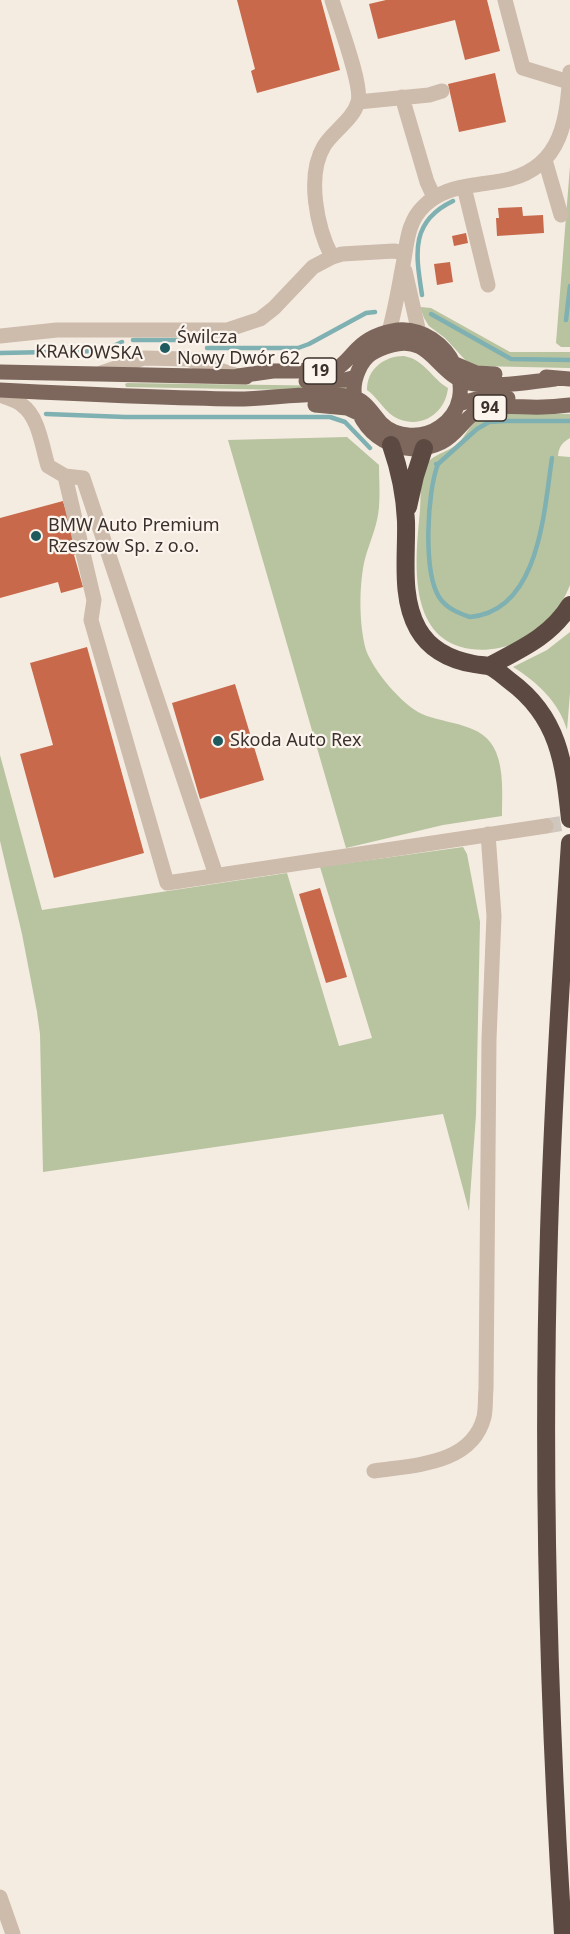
<!DOCTYPE html>
<meta charset="utf-8">
<style>
body{margin:0}
canvas{display:block;background:#f4ebe1}
</style>
<canvas width="570" height="1934"></canvas>
<script>
const ctx = document.querySelector('canvas').getContext('2d');
ctx.lineJoin = 'round';
function fill(path, color) { ctx.fillStyle = color; ctx.fill(path, 'evenodd'); }
function stroke(path, color, width, dash) { ctx.strokeStyle = color; ctx.lineWidth = width; ctx.lineCap = dash ? 'butt' : 'round'; ctx.setLineDash(dash || []); ctx.stroke(path); }
function drawText(font, color, halo, rows, align = 'center') {
  ctx.font = font + ' "Noto Sans",sans-serif'; ctx.lineWidth = 4.5; ctx.setLineDash([]); ctx.textBaseline = 'middle'; ctx.strokeStyle = halo; ctx.fillStyle = color; for (const [text, x, y, turn = 0] of rows) {
    ctx.save(); ctx.translate(x, y); ctx.rotate((+turn || 0) * Math.PI / 180); ctx.textAlign = isNaN(turn) ? turn : align; if (halo) ctx.strokeText(text, 0, 0); ctx.fillText(text, 0, 0); ctx.restore();
  }
}
const green = new Path2D(`
 M570,166V347H561L556,343Z
 M420,307L431,308L510,352H570V368L476,366L468,363L445,338L429,326L424,318Z
 M404,356C425,360 431,378 448,388C445,416 417,431 393,416C383,409 377,397 367,390C367,369 384,356 404,356Z
 M127,383L345,386L347,388L345,391L126,387L125,384Z
 M498,412L570,414V438C562,443 559,446 558,456L570,457V585C560,611 540,631 515,643C499,650 478,652 461,647C406,631 416,554 420,510C421,497 420,481 424,469C429,455 446,453 456,445C465,438 468,427 477,420C483,415 490,414 498,412Z
 M347,437L379,465C379,482 381,503 377,520C374,534 367,549 364,563C359,588 359,625 366,650C373,670 402,705 422,714C447,725 484,722 496,752C504,771 502,796 502,816L443,825L346,848L228,440Z
 M570,632V693L567,730C559,702 537,682 513,667L547,650Z
 M0,755L42,910L287,873L339,1046L372,1038L320,867L463,847L467,854L480,922L476,1115L469,1211L443,1114L43,1172L40,1034L37,1012L22,934L0,841Z`);
const stream = new Path2D(`
 M422,295C416,255 409,222 453,201
 M431,314L511,359L570,360
 M566,320L570,286
 M133,340H185L193,342
 M207,348H298L309,344L366,313L375,312
 M0,353L103,351L122,342
 M46,414L125,417H330L345,422L370,448
 M436,464H438C427,492 423,571 439,597C446,608 458,613 470,617C540,611 544,510 552,458
 M438,464L477,429L489,422L505,421H570`);
const building = new Path2D(`
 M237,0H321L340,70L257,93L251,71L255,69Z
 M386,0H487L500,51L465,60L455,20L378,39L369,4Z
 M495,73L506,122L459,132L448,84Z
 M522,207L523,216L543,215L544,233L497,236L496,218H499L498,208Z
 M466,233L468,243L454,246L452,236Z
 M450,262L453,282L437,285L434,264Z
 M63,501L78,553L74,555L83,587L61,593L58,582L0,598V518Z
 M87,647L144,853L54,878L20,754L53,745L30,663Z
 M235,684L264,780L200,799L172,703Z
 M320,888L347,977L326,983L299,894Z`);
const minorTunnel = new Path2D(`
 M546,826L570,822`);
const minor = new Path2D(`
 M505,0L523,68L569,82
 M402,97L427,182L434,197
 M358,102L429,95L442,91
 M545,160L561,215
 M464,187L488,285
 M332,257C317,228 306,176 324,146C333,131 353,120 358,102C363,86 338,20 332,0
 M405,271L419,333
 M0,336L57,330H227L260,319L274,308L313,267L332,257L342,254L394,251L405,253
 M386,342C394,317 398,291 403,265C407,244 407,222 424,206C438,192 455,188 474,185C486,183 498,182 510,179C563,165 567,118 570,72
 M101,373L144,358L187,359L235,375
 M0,395C7,398 16,400 22,405C39,417 42,447 48,466L65,476L94,600L91,620L167,883L546,826
 M65,476L83,478L216,875
 M374,1471C413,1465 472,1465 484,1417C486,1408 485,1398 486,1389L489,1039L494,916L488,834
 M0,1897L13,1934`);
const major = new Path2D(`
 M455,364L476,373L495,374
 M0,372L246,377
 M546,377L570,379
 M555,379C532,382 492,388 469,383C437,375 431,334 392,345C385,347 378,349 371,354C361,361 354,377 354,390C355,435 402,462 442,442C459,434 465,414 484,409C503,404 524,408 543,407C552,407 561,406 570,405
 M306,381L345,380L356,377
 M0,390C79,394 158,398 237,399C274,399 313,390 351,397C365,399 372,413 381,423C396,438 423,439 440,427C485,396 448,326 398,330C383,332 368,338 357,349C349,357 344,365 334,370L273,371L238,376
 M458,404L484,397L508,398
 M315,405L347,408L360,414`);
const highway = new Path2D(`
 M391,445C399,468 405,496 406,521C407,556 400,597 418,629C430,650 451,660 474,664C479,665 484,665 488,666C496,668 504,677 510,681C559,717 564,763 570,819
 M408,507L415,476L424,448
 M489,666C521,649 551,636 570,605
 M563,1934C548,1701 542,1466 549,1232C553,1102 561,972 570,843`);
const markers = [
 [165,348,6,"#1f5a5e"],
 [36,536,6,"#1f5a5e"],
 [218,741,6,"#1f5a5e"]
];
const shields = [
 [320,371,33],
 [490,408,33]
];
const shieldNames = [
 ["19",320,371],
 ["94",490,408]
];
const poiNames = [
 ["Świlcza",177,338],
 ["Nowy Dwór 62",177,359],
 ["BMW Auto Premium",48,526],
 ["Rzeszow Sp. z o.o.",48,547],
 ["Skoda Auto Rex",230,741]
];
const streetNames = [
 ["KRAKOWSKA",89,353,1]
];
fill(green, '#b8c4a0');
stroke(stream, '#7fb0b2', 4.5);
fill(building, '#c8694b');
stroke(minorTunnel, '#cfc6bd', 15, [15, 8]);
stroke(minor, '#cdbbac', 15);
stroke(major, '#7d675c', 15);
stroke(highway, '#5c4a42', 18);
for (const [x, y, r, color] of markers) { const dot = new Path2D(); dot.arc(x, y, r, 0, 2 * Math.PI); ctx.fillStyle = color; ctx.fill(dot); stroke(dot, '#fbf5ee', 2); }
for (const [x, y, w] of shields) { const box = new Path2D(); box.roundRect(x - w / 2, y - 13, w, 26, 4.5); ctx.fillStyle = '#fbf5ee'; ctx.fill(box); stroke(box, '#3b302b', 1.5); }
drawText('bold 16px', '#3b302b', null, shieldNames);
drawText('18px', '#3b302b', '#fbf5ee', poiNames, 'left');
drawText('18px', '#3b302b', '#fbf5ee', streetNames);
</script>
